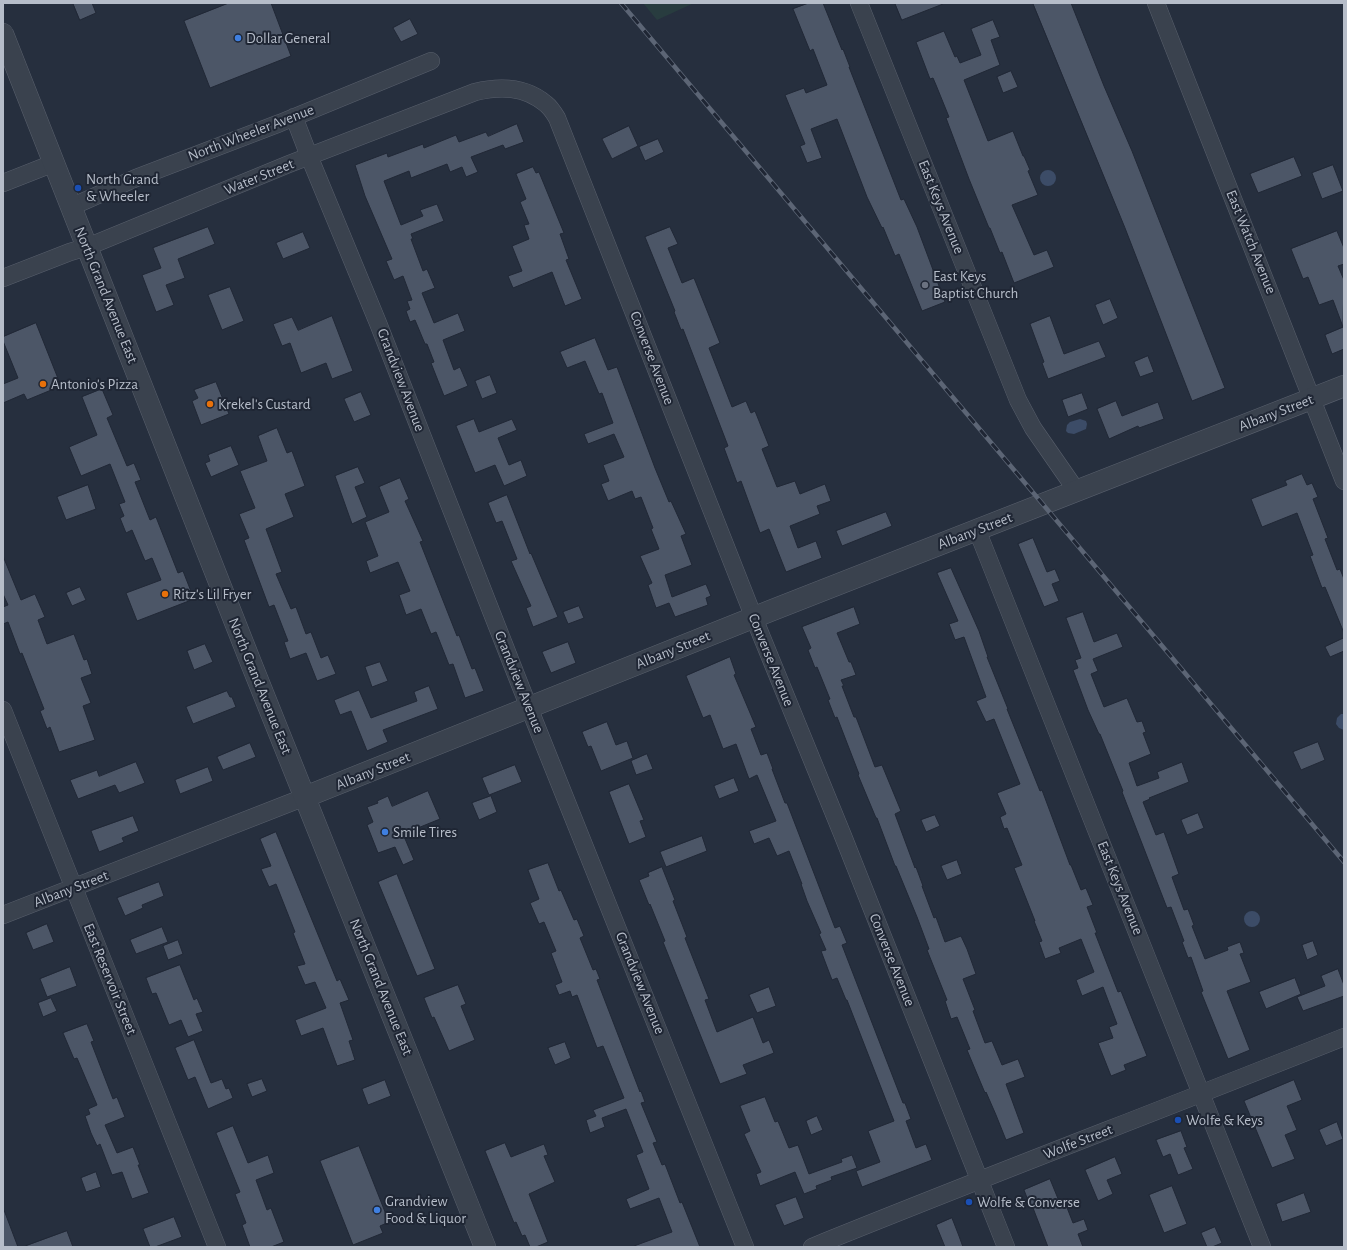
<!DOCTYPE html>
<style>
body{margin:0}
#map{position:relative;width:1347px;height:1250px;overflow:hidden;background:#262f3e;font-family:"Alegreya Sans",sans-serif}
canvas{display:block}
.frame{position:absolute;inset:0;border:4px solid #b6bdc9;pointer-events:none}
</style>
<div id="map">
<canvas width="1347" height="1250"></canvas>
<div class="frame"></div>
</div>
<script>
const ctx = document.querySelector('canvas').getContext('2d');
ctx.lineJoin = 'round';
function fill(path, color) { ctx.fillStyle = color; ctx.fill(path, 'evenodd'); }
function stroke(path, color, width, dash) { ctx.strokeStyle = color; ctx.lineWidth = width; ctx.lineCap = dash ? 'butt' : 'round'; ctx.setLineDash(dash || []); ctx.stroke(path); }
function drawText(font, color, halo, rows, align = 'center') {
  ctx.font = font + ' "Alegreya Sans",sans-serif'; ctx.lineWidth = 4; ctx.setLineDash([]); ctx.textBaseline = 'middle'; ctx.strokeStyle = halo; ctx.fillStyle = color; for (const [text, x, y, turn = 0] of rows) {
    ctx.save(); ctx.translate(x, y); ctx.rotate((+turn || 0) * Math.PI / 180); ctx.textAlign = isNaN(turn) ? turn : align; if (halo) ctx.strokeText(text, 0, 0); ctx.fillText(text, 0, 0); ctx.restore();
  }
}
const green = new Path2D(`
 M643,3H694L657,20Z`);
const water = new Path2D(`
 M1040 178a8 8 0 1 1 16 0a8 8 0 1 1-16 0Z
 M1080,419L1086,421L1087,424L1086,429L1074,434L1068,433L1066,431L1067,425L1070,422Z
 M1341,714H1344V730L1339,728L1336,724L1337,718Z
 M1244 919a8 8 0 1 1 16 0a8 8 0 1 1-16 0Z`);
const building = new Path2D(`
 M73,3H92L96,13L80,20Z
 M229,3H271L291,56L210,88L184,21Z
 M809,3H823L842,50L843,49L850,67H849L901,200L904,199L917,227L945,302L922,311L899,254L895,256L883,227L882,228L867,197L837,119L811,129L822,158L807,163L800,146L805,144L785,95L804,88L806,93L827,85L813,49L810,51L793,9Z
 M895,3H943V4L902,20Z
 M1033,3H1071L1104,86L1132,151L1225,388L1192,401L1125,228Z
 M410,19L418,34L401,42L393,28Z
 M993,20L1000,37L991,40L1000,65L964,80L988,141L1013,131L1023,156H1024L1030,170L1028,171L1038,195L1012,205L1034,255L1047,250L1054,267L1014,283L1002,252L1000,253L990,228H989L969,179L946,118L949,117L936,85L933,78L930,79L916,42L944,31L955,57L957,56L960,63L981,55L971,29Z
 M1011,71L1018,87L1003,93L997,77Z
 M517,124L524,142L505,149L503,145L471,157L478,172L466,177L462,167L450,172L447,164L411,178L409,171L384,181L401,225L423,216L420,210L437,204L444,221L411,234L413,239H411L423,271L427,269L435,288L422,293L434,323L458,313L465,331L443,340L454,370L460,367L468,386L444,396L431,363L434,362L427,344H425L415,320L410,322L406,311L410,309L407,301L412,300L403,276L394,280L386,261L392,259L365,196L355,165L387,153L388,157L423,144L424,148L456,135L459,142L486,132L488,136Z
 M629,126L638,146L612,159L602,139Z
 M658,139L664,152L645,161L639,147Z
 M1294,157L1302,176L1258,193L1250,174Z
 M1333,165L1343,191L1322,199L1312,173Z
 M533,167L536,173L539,172L564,233L560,234L569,259L566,260L582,299L565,306L552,272L513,288L508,276L522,271L512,246L529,239L524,225L529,224L520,202L526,199L516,174Z
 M208,227L215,244L178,259L185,278L166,285L174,305L156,312L142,275L161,268L153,248Z
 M670,227L678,244L668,248L682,283L694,278L720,343L709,348L732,407L746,401L751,413L755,411L769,446L762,449L777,487L795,481L800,494L825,484L831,501L817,506L820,514L790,526L798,548L816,541L822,558L786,572L769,529L760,533L741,481L737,483L724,448L728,446L683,329L681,330L674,312L675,311L645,237Z
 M1337,231L1344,248V264L1338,266L1344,280L1343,327L1333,300L1319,305L1308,277L1303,279L1291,249Z
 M303,232L310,248L283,259L276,243Z
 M230,287L244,321L222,330L208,295Z
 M1110,299L1118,318L1103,325L1095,305Z
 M332,316L353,371L332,379L326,363L301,373L290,343L282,346L273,324L292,317L298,330Z
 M1050,316L1064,354L1099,341L1106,357L1048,379L1042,363L1044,362L1030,324Z
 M36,323L61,386L27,400L24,394L3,403V384L18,378L3,341V337Z
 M1344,327V349L1332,354L1325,335Z
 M595,338L608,370L617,367L655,468L669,502L671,501L686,534L681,536L692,565L665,575L672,597L706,584L711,596L706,598L708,605L675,617L669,603L656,608L648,585L652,583L640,556L659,549L651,529L653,528L641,497L635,499L632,491L608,501L601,484L609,481L603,465L624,457L614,434L588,444L584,434L613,423L602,393L599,394L585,361L567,368L560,352Z
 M1148,356L1154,372L1140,377L1134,362Z
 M490,375L497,393L482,399L475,381Z
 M216,382L229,414L201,425L192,401L198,398L194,390Z
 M102,389L113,415L107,418L127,466L134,463L141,480L135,482L150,520L156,517L178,573L183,571L194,599L137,621L126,593L161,580L152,558L145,561L132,530L126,533L120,518L124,516L119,504L125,502L110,464L81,476L69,447L97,435L82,397Z
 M361,392L371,415L354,422L344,399Z
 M1082,393L1088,409L1068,417L1062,400Z
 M1116,401L1122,416L1158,402L1164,419L1139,428L1138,426L1109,439L1097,409Z
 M474,419L479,432L512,419L517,430L498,438L509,465L521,460L527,476L504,486L495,465L475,473L456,426Z
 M277,428L287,453L292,451L305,486L285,494L294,517L266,529L282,572L276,574L291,609L296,607L306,634L311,632L321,658L328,655L336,674L317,681L306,653L290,659L284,642L288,641L274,605L269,607L244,540L249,538L239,514L255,508L240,471L267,461L258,436Z
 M231,446L239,465L211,477L205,463L210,461L208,455Z
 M358,467L365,483L355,487L367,517L352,524L335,476Z
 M1302,474L1307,485L1312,483L1318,497L1313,499L1328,538L1325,539L1337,570L1340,569L1344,579V633L1325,587L1322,588L1310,556L1313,555L1297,513L1262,527L1251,499L1287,485L1285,481Z
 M400,478L409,499L405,501L423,541L420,542L457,636L459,635L472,669L475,668L484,691L465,698L453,664L449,665L436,632L431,634L421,609L406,615L399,595L410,591L398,562L370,573L366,561L378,556L365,522L389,512L379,487Z
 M88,485L96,509L66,520L57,497Z
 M507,495L530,554L531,553L558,617L533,627L526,608L531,606L511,561L517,559L502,521L496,523L488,503Z
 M886,512L892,526L842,546L836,531Z
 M1033,538L1047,572L1055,569L1060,581L1052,584L1059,601L1044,607L1018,544Z
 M3,556L21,600L35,594L45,617L38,620L47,644L74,634L84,660L87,659L92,674L81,678L91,703L83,706L95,740L59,752L50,727L47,729L40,711L44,709L22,653L20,654L8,622L3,624V607L8,605L3,594Z
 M951,568L979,631L988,657H987L1008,709H1007L1030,766L1040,791L1042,790L1070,865H1071L1081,890L1086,888L1093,905L1087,907L1097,933H1095L1118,992L1121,991L1147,1056L1124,1065L1126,1070L1111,1076L1098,1043L1113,1038L1109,1027L1117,1024L1103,987L1082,996L1076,980L1094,972L1081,939L1059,948L1061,953L1045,959L1039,942L1042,941L1034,921H1035L1014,868L1022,865L1007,828L1004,829L1000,817L1006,814L997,793L1020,784L994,719L986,722L976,701L986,697L964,637L955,640L949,624L958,621L937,573Z
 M80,587L86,600L72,606L66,593Z
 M579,606L584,618L568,624L563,612Z
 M854,607L860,624L837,633L849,662H851L856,675L841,680L844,686H842L854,717H856L875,767L882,765L901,811L895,814L915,868L916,867L923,886H922L934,918L936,917L945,942L961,936L967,949L976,974L963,979L975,1010L973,1011L985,1043L992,1041L1002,1065L1018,1059L1025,1077L1006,1084L1024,1133L1006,1140L996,1115L986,1092L985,1093L967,1050L970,1049L957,1017L951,1019L945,1001L947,1000L927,950L929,949L917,917L896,866H895L877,818H876L858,775L859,774L837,717L835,718L828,700L830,699L817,667L815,668L808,650L811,648L802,627Z
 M1083,612L1094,642L1117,633L1123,647L1093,659L1098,671L1091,674L1104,707L1127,698L1137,722L1142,721L1146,732L1143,733L1151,754L1129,763L1137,786L1159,778L1157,772L1182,762L1189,782L1149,798L1150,799L1143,802L1156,835L1164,832L1179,874L1172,877L1184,910L1188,909L1194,925L1192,926L1205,959L1228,950L1227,947L1240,942L1244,953L1240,954L1251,982L1227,991L1250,1050L1228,1059L1201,992L1203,991L1191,957L1188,958L1182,942L1184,941L1171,907L1167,908L1122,792L1123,791L1100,734H1099L1088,710L1073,670L1078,668L1075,660L1081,658L1066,618Z
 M1344,638V651L1330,657L1325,647Z
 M568,642L576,663L551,673L542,652Z
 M205,644L213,662L194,670L187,651Z
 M730,657L736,674L734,675L756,727L751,729L761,755L767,753L773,769H772L785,803H787L835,928L840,926L847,943L842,945L903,1103H905L911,1119L906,1121L916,1148L926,1144L932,1160L862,1187L856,1171L880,1162L868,1131L894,1121L847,1000H846L837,978L832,980L821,951L826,950L819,934L821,933L807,901L801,884H802L789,851L777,856L769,838L754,844L749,831L776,821L757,775L749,779L736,744L723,749L710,715L703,718L686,676Z
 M380,662L388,681L372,687L365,667Z
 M429,686L438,709L383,730L388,742L367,751L351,711L340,715L334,700L359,690L371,718L417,701L414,692Z
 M227,691L230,697H232L236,707L193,724L186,707Z
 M607,722L616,745L627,741L633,758L601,771L591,746L588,747L582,732Z
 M1318,742L1325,760L1301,770L1293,752Z
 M250,743L256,757L223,770L217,757Z
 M647,754L653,769L636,775L631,761Z
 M136,762L145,783L119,793L115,785L78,799L70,780L97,770L99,776Z
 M515,765L522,782L489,795L482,778Z
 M208,767L213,781L180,794L175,780Z
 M734,778L739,791L719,799L714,786Z
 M629,784L644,820L640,821L646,837L629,844L609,792Z
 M428,791L440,819L403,834L414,860L403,865L395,847L378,853L367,825L373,822L367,807L378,803L377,801L388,796L392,806Z
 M491,796L497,812L479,820L472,803Z
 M1198,813L1204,828L1187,835L1181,820Z
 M935,815L940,826L926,832L921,820Z
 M133,816L139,831L122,838L124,842L99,852L91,831Z
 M276,832L337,981L340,979L349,1000L340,1003L353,1040L349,1041L355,1060L337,1066L323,1028L301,1036L295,1020L326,1008L315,982L305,985L297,966L305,964L293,933L295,932L276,884L269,887L261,869L271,866L260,839Z
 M702,836L707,851L666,867L660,852Z
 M957,860L962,874L947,880L941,866Z
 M548,863L559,891L561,890L574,920L577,919L584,936L580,938L593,970L596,969L600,979L597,980L640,1092L641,1091L645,1102L641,1103L657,1142L653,1143L662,1165L665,1164L680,1203L682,1202L700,1247H634V1246L672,1232L659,1198L630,1209L626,1199L649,1189L636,1155L643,1152L626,1109L602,1118L605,1127L590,1133L586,1120L596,1116L593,1110L624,1098L603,1046L597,1048L577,995L572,997L570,991L559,995L555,985L562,982L551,953L556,951L544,922L539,924L530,903L539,899L528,870Z
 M662,867L675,900L673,901L687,937L685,938L709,999L705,1000L717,1032L753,1017L763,1043L769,1040L774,1053L743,1065L747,1074L720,1084L663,942L665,941L650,904L649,905L639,880L649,876L648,873Z
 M397,874L435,969L417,976L378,882Z
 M159,882L164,896L142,905L143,908L125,916L117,898Z
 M47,924L54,942L33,950L26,933Z
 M162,927L168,942L136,954L130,940Z
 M178,940L183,954L168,960L163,946Z
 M1313,941L1318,955L1307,960L1302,945Z
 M180,965L194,1000L197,998L203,1012L196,1014L203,1031L188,1037L181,1020L169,1025L156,993L152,994L146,978Z
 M70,967L77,986L47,997L40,979Z
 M1338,969L1344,985V996L1303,1011L1297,997L1325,986L1321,976Z
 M1295,978L1301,994L1266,1009L1259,992Z
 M458,985L466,1004L461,1006L475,1040L449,1051L434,1017L432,1018L424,998Z
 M769,987L776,1006L757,1013L749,995Z
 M51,998L57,1011L43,1017L38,1003Z
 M87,1024L94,1041L91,1042L113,1099L117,1097L125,1117L105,1125L117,1153L133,1147L140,1165H138L149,1193L132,1199L122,1172L112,1175L100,1144L97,1146L91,1133L85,1116L90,1114L88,1109L97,1105L77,1058L74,1059L63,1033Z
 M194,1040L211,1083L222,1079L226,1089L229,1088L233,1098L208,1109L195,1077L188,1080L175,1048Z
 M565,1042L571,1058L555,1065L548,1048Z
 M262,1079L267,1091L252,1097L247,1084Z
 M385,1080L391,1096L368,1105L362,1089Z
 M1294,1080L1302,1100L1287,1106L1297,1130L1285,1135L1295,1159L1272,1168L1244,1101Z
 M765,1097L775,1122L778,1121L789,1148L798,1145L809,1174L842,1162L841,1159L852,1155L857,1168L831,1177L832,1180L816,1186L817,1189L804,1194L795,1172L760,1186L756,1174L761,1172L744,1134L750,1131L740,1106Z
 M817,1116L823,1130L811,1135L806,1121Z
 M1337,1122L1343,1139L1326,1146L1319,1130Z
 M233,1126L248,1163L268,1155L274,1173L256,1180L267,1210L271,1208L284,1242L271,1247H250L242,1225L246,1223L235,1194L240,1192L216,1133Z
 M1181,1131L1187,1147L1184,1148L1193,1169L1178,1175L1170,1154L1163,1157L1156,1140Z
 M505,1143L511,1157L544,1144L548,1155L544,1156L555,1182L529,1194L548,1242L536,1247H530L525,1235L522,1236L516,1222L514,1223L485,1151Z
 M359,1146L389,1222L380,1226L383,1233L353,1245L320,1161Z
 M1115,1157L1122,1174L1107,1180L1113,1194L1098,1201L1085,1170Z
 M96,1172L101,1187L86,1192L81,1178Z
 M1050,1179L1061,1206L1066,1205L1073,1223L1084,1219L1088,1230L1078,1234L1083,1247H1048L1033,1208H1031L1024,1190Z
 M1172,1186L1187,1224L1164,1233L1149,1195Z
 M1304,1193L1311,1212L1282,1222L1276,1204Z
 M796,1197L804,1218L784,1226L775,1205Z
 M3,1210H4L18,1247H3Z
 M174,1217L182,1237L155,1247H150L143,1229Z
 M952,1218L959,1236L963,1247H945L936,1225Z
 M1215,1227L1222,1243L1212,1247H1207L1201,1233Z
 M67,1231L73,1247H26V1246Z`);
const minor = new Path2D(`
 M859,3L1018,400L1033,428L1076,490
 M1156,3L1344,481
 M294,117L309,156L378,323L522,690L745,1247
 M3,183L54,163
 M71,207L136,178L280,123L431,61
 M3,278L70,252L87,247L289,164L475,92C500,86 525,86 546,104C550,107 554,113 557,118L754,618L843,836L1006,1247
 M977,530L1262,1247
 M3,710L217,1247
 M3,915L305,797
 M812,1247C989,1175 1167,1108 1344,1037`);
const tertiary = new Path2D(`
 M3,34L251,663L485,1247
 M305,797L770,611L1344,386`);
const rail = new Path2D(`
 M621,3L1344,862`);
const markers = [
 [238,38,4,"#3f7fe0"],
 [78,188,4,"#1a4fb4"],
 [925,285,4,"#6b7280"],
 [43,384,4,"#e8710a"],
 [210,404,4,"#e8710a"],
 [165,594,4,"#e8710a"],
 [385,832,4,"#3f7fe0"],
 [1178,1120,4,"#1a4fb4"],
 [969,1202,4,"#1a4fb4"],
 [377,1210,4,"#3f7fe0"]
];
const poiNames = [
 ["Dollar General",246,38],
 ["North Grand",86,179],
 ["& Wheeler",86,196],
 ["East Keys",933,276],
 ["Baptist Church",933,293],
 ["Antonio's Pizza",51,384],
 ["Krekel's Custard",218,404],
 ["Ritz's Lil Fryer",173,594],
 ["Smile Tires",393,832],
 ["Wolfe & Keys",1186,1120],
 ["Grandview",385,1201],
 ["Food & Liquor",385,1218],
 ["Wolfe & Converse",977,1202]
];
const streetNames = [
 ["North Wheeler Avenue",251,133,-21],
 ["Water Street",259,177,-22],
 ["East Keys Avenue",941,207,68],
 ["East Watch Avenue",1251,242,68],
 ["North Grand Avenue East",106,295,68],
 ["Converse Avenue",652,358,69],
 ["Grandview Avenue",401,380,69],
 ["Albany Street",1276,413,-21],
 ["Albany Street",975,531,-21],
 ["Albany Street",673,650,-22],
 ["Converse Avenue",771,660,68],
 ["Grandview Avenue",519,682,68],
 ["North Grand Avenue East",260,686,68],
 ["Albany Street",373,771,-22],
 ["East Keys Avenue",1120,888,68],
 ["Albany Street",71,889,-21],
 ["Converse Avenue",892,960,68],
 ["East Reservoir Street",110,979,68],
 ["Grandview Avenue",640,983,68],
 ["North Grand Avenue East",381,987,68],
 ["Wolfe Street",1078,1142,-21]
];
fill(green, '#283c3f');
fill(water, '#3c4c67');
fill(building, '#4c5667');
stroke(building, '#212836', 1);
stroke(minor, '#585f6c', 18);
stroke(tertiary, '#585f6c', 22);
stroke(minor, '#3a424e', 17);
stroke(tertiary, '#3a424e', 21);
stroke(rail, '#5c6575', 4.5);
stroke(rail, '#1f2634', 3, [9]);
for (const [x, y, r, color] of markers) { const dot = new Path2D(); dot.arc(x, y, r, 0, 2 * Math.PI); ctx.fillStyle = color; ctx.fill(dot); stroke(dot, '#1f2634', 1.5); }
drawText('15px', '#b6bdc9', '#1f2634', poiNames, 'left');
drawText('15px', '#b6bdc9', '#1f2634', streetNames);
</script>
